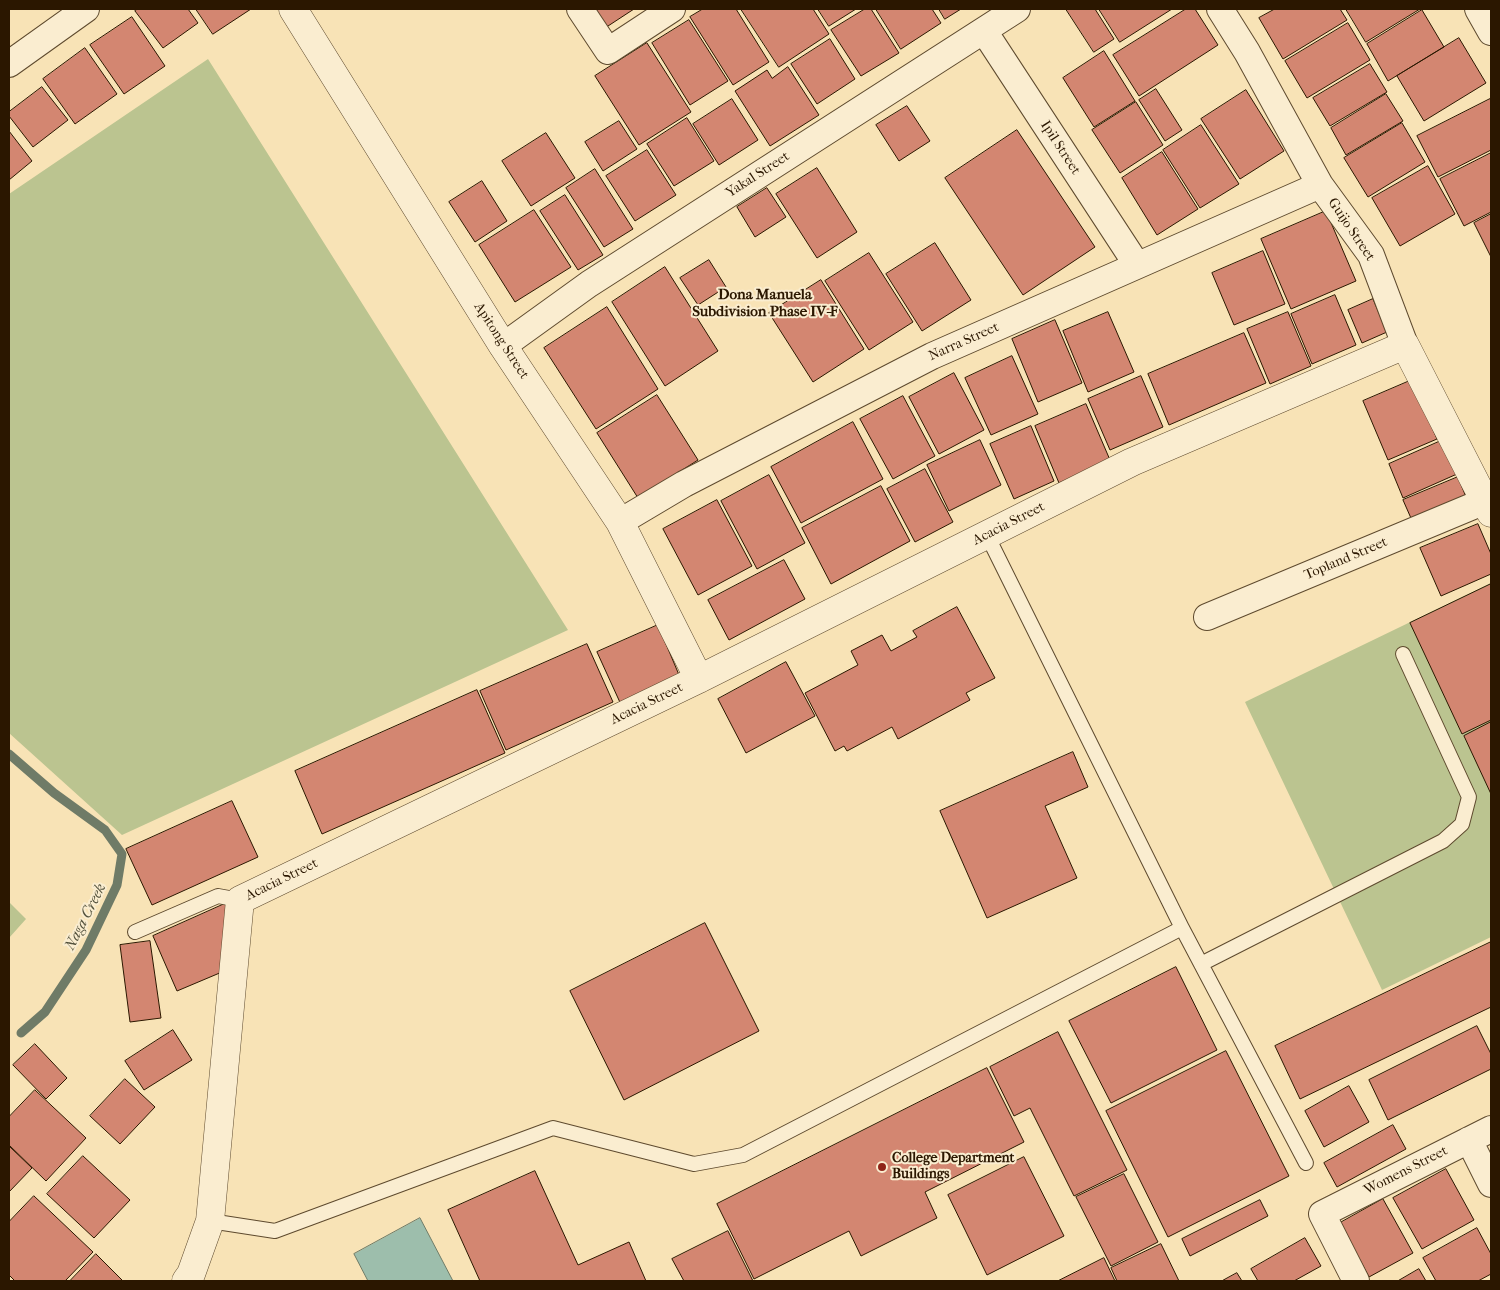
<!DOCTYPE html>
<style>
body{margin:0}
#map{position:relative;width:1500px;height:1290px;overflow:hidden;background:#f8e3b6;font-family:"IM FELL French Canon",serif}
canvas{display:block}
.frame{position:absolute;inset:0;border:10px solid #2b1700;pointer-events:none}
</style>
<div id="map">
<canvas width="1500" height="1290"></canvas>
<div class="frame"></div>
</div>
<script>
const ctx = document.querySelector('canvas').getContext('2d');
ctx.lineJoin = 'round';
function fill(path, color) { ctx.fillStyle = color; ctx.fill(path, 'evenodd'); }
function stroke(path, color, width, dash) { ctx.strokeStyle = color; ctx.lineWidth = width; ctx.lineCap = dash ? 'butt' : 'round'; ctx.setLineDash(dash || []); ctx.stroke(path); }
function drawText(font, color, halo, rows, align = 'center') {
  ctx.font = font + ' "IM FELL French Canon",serif'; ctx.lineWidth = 4; ctx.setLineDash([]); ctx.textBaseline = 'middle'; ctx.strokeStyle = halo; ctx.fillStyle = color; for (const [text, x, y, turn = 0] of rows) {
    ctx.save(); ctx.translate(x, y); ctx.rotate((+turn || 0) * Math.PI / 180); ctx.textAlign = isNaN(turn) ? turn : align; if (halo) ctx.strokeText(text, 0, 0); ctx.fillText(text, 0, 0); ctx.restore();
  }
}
const green = new Path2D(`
 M208,59L568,630L122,835L9,733V194Z
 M1491,583V937L1382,990L1245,702Z
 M9,902L26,919L9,938Z`);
const water = new Path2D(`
 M420,1218L453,1281H368L354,1254Z`);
const stream = new Path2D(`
 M9,754L54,793L105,830L122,854L117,885L86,950L45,1012L21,1033`);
const building = new Path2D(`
 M138,9H188L198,23L163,48L135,11Z
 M196,9H251L213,34Z
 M593,9H634L605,28Z
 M703,9H736L769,62L733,85L690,17Z
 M741,9H813L829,34L779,67Z
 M818,9H856L829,26Z
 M865,9H871L899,53L861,76L831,30Z
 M876,9H932L941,23L901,49Z
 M939,9H961L945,19Z
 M1066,9H1095L1114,39L1094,52Z
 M1099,9H1172L1120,42Z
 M1186,9H1195L1218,45L1139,96L1113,55Z
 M1275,9H1340L1347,20L1283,59L1259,18Z
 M1346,9H1420L1366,42Z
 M1422,10L1444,47L1388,81L1367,44Z
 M132,17L165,66L124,94L90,45Z
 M689,20L728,81L690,105L652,43Z
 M1348,23L1370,60L1307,98L1285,61Z
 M1459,38L1486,83L1424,121L1397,76Z
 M830,39L855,79L817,104L791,64Z
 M647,43L691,112L639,145L595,76Z
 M85,48L117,94L75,124L43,79Z
 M1104,51L1135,101L1094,127L1063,78Z
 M1370,64L1387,92L1330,126L1313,98Z
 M788,67L819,115L770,146L735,91L767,70L772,78Z
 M42,87L68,120L33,147L9,116V112Z
 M1156,89L1182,130L1165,141L1139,100Z
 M1246,90L1284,151L1240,179L1201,119Z
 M1386,94L1403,121L1346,155L1331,128Z
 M732,99L758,140L719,165L693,124Z
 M1490,99L1491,101V150L1438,177L1417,136Z
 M1136,102L1163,145L1120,173L1092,130Z
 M907,106L930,141L899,161L876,125Z
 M687,118L714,161L674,186L647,144Z
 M619,121L637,149L603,171L585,142Z
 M1402,123L1425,162L1368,197L1344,158Z
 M1201,125L1239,184L1200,208L1163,150Z
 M1017,130L1095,247L1023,295L945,178Z
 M9,131L32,161L9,180Z
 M546,133L575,178L531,206L502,161Z
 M647,150L676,195L635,221L606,176Z
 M1162,152L1198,209L1157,235L1122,178Z
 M1491,153V212L1464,226L1440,179Z
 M1428,166L1455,214L1400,246L1372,198Z
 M817,168L857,232L817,258L776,194Z
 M595,169L633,229L604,247L566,188Z
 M482,181L507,221L475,242L449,202Z
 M767,188L786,217L755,237L737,207Z
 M565,195L603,255L578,270L540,211Z
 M534,210L571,267L515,302L479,245Z
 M1326,211L1356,281L1291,309L1261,239Z
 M1491,214V257L1474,223Z
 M935,243L971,300L922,331L886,274Z
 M1263,251L1285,304L1234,325L1212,273Z
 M869,253L913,322L869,350L825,281Z
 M709,260L726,287L698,305L680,278Z
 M665,267L718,351L665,386L612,302Z
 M821,280L864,349L813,382L769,313Z
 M1335,295L1356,345L1312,364L1291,314Z
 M1373,299L1387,332L1362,343L1348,310Z
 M607,307L658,389L596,429L544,348Z
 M1108,312L1134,372L1088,392L1063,331Z
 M1288,312L1311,366L1270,384L1247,329Z
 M1055,320L1082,383L1038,402L1012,339Z
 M1244,333L1266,383L1169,425L1148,374Z
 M1012,356L1038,414L991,435L965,378Z
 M954,373L984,430L939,454L909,397Z
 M1141,376L1163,427L1110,450L1088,399Z
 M1412,380L1437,439L1388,460L1363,401Z
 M657,395L698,460L638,498L597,433Z
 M903,396L935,456L893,479L860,419Z
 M1086,404L1110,460L1059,483L1035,426Z
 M853,422L883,479L801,523L771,467Z
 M1031,426L1054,481L1014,499L990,444Z
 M980,440L1001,485L949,511L927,465Z
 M1443,440L1457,474L1403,498L1389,464Z
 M925,469L953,522L915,542L887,489Z
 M769,475L805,543L757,569L721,501Z
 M1458,477L1468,502L1414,525L1403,500Z
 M881,486L910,541L831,584L802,528Z
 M717,500L752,566L698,595L663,529Z
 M1478,524L1491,554V574L1441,596L1420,548Z
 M784,560L805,599L729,640L708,600Z
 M1491,584V720L1462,734L1410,623Z
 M957,607L995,678L966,693L970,700L898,739L892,727L847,751L844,746L835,751L805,693L858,665L851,651L882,635L891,651L917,637L913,631Z
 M658,625L682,682L623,709L597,652Z
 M587,644L613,702L506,750L480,691Z
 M786,662L815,716L746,753L718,699Z
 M477,690L505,753L322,834L295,771Z
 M1491,722V794L1464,736Z
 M1073,752L1088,787L1045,806L1077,878L987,918L940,811Z
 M232,801L258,857L152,905L126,849Z
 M231,901L222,972L177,991L153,936Z
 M705,923L759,1031L624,1100L570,991Z
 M150,941L161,1018L130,1022L120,945Z
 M1491,942V1007L1300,1099L1275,1046Z
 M1176,967L1217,1050L1111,1103L1069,1021Z
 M1477,1026L1491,1054V1069L1388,1120L1369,1080Z
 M173,1030L192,1060L144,1090L125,1061Z
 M1058,1032L1127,1170L1074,1196L1030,1108L1014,1116L990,1067Z
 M35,1044L67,1078L46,1099L13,1065Z
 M1226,1051L1289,1176L1168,1237L1106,1111Z
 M987,1068L1024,1142L925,1192L937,1218L861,1256L849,1231L754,1279L717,1204Z
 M125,1079L155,1107L120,1144L90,1116Z
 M1349,1086L1369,1122L1324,1147L1305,1111Z
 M35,1090L86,1138L46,1181L9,1145V1117Z
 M1393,1125L1406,1149L1337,1187L1324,1163Z
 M9,1146L32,1168L9,1192Z
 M83,1156L130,1200L94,1238L47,1194Z
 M1024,1157L1064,1236L987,1275L948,1195Z
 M1446,1169L1474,1220L1422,1249L1393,1198Z
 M535,1171L578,1265L629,1242L646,1281H480L448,1210Z
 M1124,1174L1158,1242L1111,1266L1076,1197Z
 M34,1196L93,1252L65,1281H15L9,1275V1222Z
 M1383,1199L1413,1253L1369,1277L1340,1223Z
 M1260,1200L1268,1216L1190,1256L1182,1239Z
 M1477,1228L1491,1254V1274L1478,1281H1436L1423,1258Z
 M728,1231L753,1281H684L672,1259Z
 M1305,1238L1321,1266L1294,1281H1258L1251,1269Z
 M1161,1244L1179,1281H1117L1111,1268Z
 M96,1254L122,1280L121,1281H70Z
 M1104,1258L1115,1281H1058Z
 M1419,1269L1426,1281H1398Z
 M1237,1273L1242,1281H1222Z`);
const service = new Path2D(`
 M987,535L1182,928L1306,1163
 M135,932L218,896L240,900
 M1201,964L1443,841L1462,824L1469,797L1403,654
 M210,1221L275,1231L553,1128L694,1164L743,1155L1182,928`);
const minor = new Path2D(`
 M580,9L608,51L672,9
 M1220,9L1247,52L1320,185L1371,255L1405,345
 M1478,9L1491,32
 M984,31L1137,265
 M9,64L86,9
 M503,346L589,284L1017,9
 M620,522L684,484L932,356L1320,185
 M1207,617L1485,501
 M1469,1140L1491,1184
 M1356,1281L1322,1214L1491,1129`);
const tertiary = new Path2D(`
 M293,9L503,346L620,522L699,679
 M186,1281L191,1274L210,1221L240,900L699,679L1132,462L1405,345L1491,513`);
const markers = [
 [882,1167,5,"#8f2418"]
];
const streetNames = [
 ["Ipil Street",1060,148,57],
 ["Yakal Street",758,175,-33],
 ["Guijo Street",1351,230,56],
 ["Apitong Street",501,341,57],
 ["Narra Street",964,342,-24],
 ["Acacia Street",1009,524,-27],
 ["Topland Street",1346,559,-23],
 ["Acacia Street",647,704,-26],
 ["Acacia Street",282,880,-26],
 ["Womens Street",1406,1171,-27]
];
const poiNames = [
 ["College Department",892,1159],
 ["Buildings",892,1175]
];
const neighbourhoodNames = [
 ["Dona Manuela",765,295],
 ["Subdivision Phase IV-F",765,312]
];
const waterNames = [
 ["Naga Creek",86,917,-63]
];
fill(green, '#bbc490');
fill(water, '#9dbeac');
stroke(water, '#6f7b67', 1);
stroke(stream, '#6f7b67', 9);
fill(building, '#d38671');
stroke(building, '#2b1700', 1);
stroke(service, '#5e4a2e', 16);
stroke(minor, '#5e4a2e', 28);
stroke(tertiary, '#5e4a2e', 29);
stroke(service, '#faedd0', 14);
stroke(minor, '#faedd0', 26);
stroke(tertiary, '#faedd0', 28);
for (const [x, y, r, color] of markers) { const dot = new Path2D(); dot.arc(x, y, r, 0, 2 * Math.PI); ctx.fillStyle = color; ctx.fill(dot); stroke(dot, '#faedd0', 2); }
drawText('14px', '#2b1700', '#faedd0', streetNames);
drawText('bold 14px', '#2b1700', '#faedd0', poiNames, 'left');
drawText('bold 15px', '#2b1700', '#faedd0', neighbourhoodNames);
drawText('italic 15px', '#53513c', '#faedd0', waterNames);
</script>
